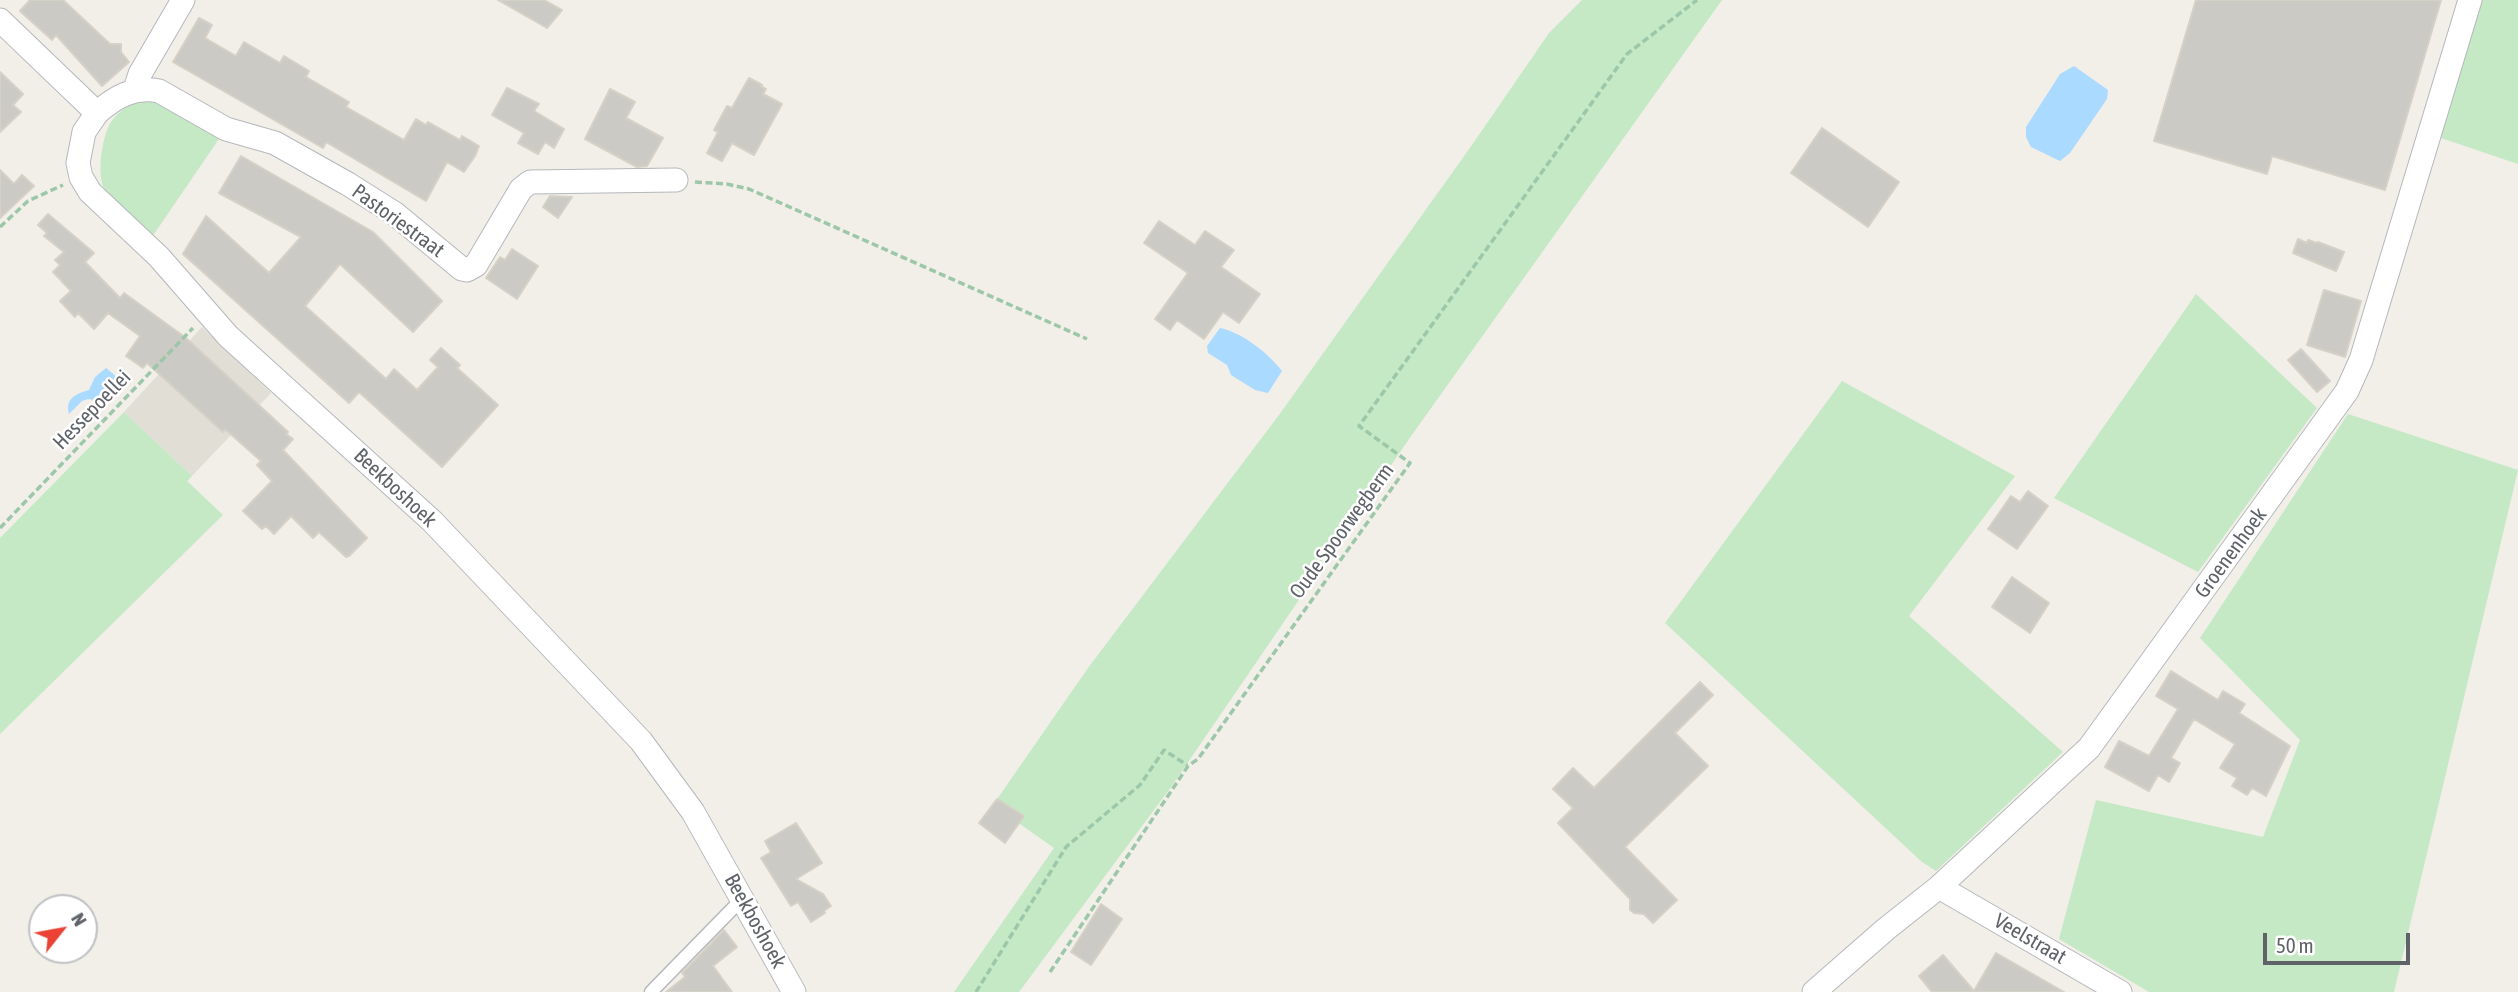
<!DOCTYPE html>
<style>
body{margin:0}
#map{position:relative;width:2518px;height:992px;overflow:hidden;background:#f1efe8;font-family:"Asap Condensed",sans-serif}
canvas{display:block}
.north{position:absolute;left:28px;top:894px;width:70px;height:70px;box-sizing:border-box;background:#fff;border:2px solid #bfc1c3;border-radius:50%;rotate:59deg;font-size:19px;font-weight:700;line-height:28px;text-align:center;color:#5f6368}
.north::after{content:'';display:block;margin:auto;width:24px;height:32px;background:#ea4335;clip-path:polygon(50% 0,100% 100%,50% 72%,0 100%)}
.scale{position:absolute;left:2263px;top:933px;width:147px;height:32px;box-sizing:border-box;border:4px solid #5f6368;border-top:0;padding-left:9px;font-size:21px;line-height:24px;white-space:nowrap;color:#5f6368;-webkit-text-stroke:5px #fff;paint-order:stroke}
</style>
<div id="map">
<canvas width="2518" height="992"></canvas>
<div class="north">N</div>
<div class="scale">50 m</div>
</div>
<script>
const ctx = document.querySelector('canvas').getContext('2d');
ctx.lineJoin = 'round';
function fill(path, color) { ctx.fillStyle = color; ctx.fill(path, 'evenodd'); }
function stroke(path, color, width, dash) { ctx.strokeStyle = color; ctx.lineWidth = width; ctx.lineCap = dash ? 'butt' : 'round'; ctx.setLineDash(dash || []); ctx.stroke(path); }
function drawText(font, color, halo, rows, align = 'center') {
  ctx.font = font + ' "Asap Condensed",sans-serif'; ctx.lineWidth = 5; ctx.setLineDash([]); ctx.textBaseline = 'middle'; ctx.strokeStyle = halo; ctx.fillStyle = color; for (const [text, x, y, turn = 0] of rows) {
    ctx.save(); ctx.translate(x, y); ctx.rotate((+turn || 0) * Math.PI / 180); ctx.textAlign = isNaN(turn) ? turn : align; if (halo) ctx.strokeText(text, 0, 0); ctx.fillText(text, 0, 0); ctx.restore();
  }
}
const education = new Path2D(`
 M202,327L271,393L192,476L124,412Z`);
const green = new Path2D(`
 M1582,0H1722L1409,439L1171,787L1019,992H954L1054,848L993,805L1088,668L1279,415L1472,145L1549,33Z
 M2480,0H2518V164L2438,137Z
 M137,101H157L221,136L152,237C139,223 115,205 105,190C96,176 102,136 111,122C118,112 127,106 137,101Z
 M2196,294L2317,408L2198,572L2054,498Z
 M1842,381L2015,476L1909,616L2063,752L1936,871L1922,862L1665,623Z
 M124,412L192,476L187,481L223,515L0,734V538Z
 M2348,414L2518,470L2394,992H2149L2059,939L2096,800L2263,837L2300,740L2200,638Z`);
const water = new Path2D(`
 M2074,66L2108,90L2107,99L2070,153L2060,161L2031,147L2026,137V127L2060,74Z
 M1220,328C1243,333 1268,353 1282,371L1268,393L1255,390L1231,375L1227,365L1208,353L1207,346Z
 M106,368L117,377L105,395L94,400L88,399L82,401L69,414C65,398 76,394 89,390L95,377Z`);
const building = new Path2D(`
 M30,0H63L110,44H121V52L129,62L102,86L56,35L52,40L20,11Z
 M498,0H544L562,10L547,28Z
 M2196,0H2441L2385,190L2272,156L2267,174L2154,141Z
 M199,18L212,25L205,38L236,56L244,42L280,63L284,56L309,71L306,77L349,102L346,107L404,140L416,119L426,125L428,122L460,140L462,136L479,146L475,156L464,172L447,162L426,201L326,142L323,148L173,62Z
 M0,72L23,94L13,105L21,112L0,132Z
 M749,78L762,85L761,86L766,89L763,94L782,104L754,155L732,143L722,161L707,153L718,132L714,130L727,106L732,108Z
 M507,88L539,104L534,111L564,129L554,148L545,142L538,154L518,143L524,133L492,115Z
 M610,89L635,102L626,118L663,138L647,166L637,167L585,139Z
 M1822,128L1899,182L1868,227L1791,173Z
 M241,156L373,232L442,301L413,332L340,264L305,306L386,379L394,369L417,390L438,367L430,360L441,348L460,365L457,368L498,405L442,467L359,392L349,403L183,254L206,216L269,273L301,237L219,193Z
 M0,170L14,184L22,175L34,186L0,218Z
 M550,196L572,197L558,218L543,207Z
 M48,214L94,253L85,262L120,298L124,293L186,338L288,432L286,434L293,439L283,450L367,538L349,556L346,557L319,532L313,538L291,516L274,534L266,526L262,529L243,511L272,481L257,465L261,461L225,429L223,432L147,363L143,368L126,356L140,336L108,313L94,329L78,313L75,317L60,301L71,291L53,272L60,265L55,260L64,252L44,236L47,233L38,225Z
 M1159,221L1195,245L1205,231L1234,250L1221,267L1260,294L1239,323L1223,312L1204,339L1177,320L1170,330L1155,319L1188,273L1144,243Z
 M2298,239L2307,243L2308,240L2317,243L2318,242L2344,252L2336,271L2293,253Z
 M512,249L538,266L517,299L486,278L500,257L505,260Z
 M2324,290L2361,301L2345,357L2307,345Z
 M2301,349L2330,381L2317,392L2288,360Z
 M2028,491L2048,506L2017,549L1988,529L2011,496L2020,502Z
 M2012,577L2049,603L2030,633L1992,607Z
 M2171,671L2218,700L2223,691L2245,704L2239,713L2290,746L2266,796L2252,788L2247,795L2232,786L2237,778L2220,768L2235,744L2194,719L2171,758L2180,763L2169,782L2158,775L2149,791L2105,767L2119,741L2149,756L2178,709L2156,696Z
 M1700,682L1713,695L1675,733L1708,766L1625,847L1677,900L1653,923L1644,914L1634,913L1630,910V899L1558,823L1573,808L1553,789L1573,768L1594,788Z
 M997,799L1024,816L1005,843L979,823Z
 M796,823L822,863L796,879L823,894L831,906L824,911L825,913L811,922L798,902L791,906L761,858L771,852L765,841Z
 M1101,904L1122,919L1091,965L1071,952Z
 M724,930L737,947L713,966L732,992H666L685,977L682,973Z
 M1996,953L2064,992H1932L1919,976L1943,955L1974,991Z`);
const path = new Path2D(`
 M695,182L727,184L749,189L1087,339
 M0,227L28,201L63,185
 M0,528L193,328
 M1050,972L1188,766L1198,759L1410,463L1359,426L1627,54L1697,0
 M976,992L1066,847L1140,785L1164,750L1187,765`);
const lane = new Path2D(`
 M651,992L742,899`);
const street = new Path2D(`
 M0,20L97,113L84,132L78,163L81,177L90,192L159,257L228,336L432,521L641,741L693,812L794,992
 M135,90L140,74L183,0
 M97,113C115,97 134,86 159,91L226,129L275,143L348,184L394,213L462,269L467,270L476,265L521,189L530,182L676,180
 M1939,887L2120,992
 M1814,992L1886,929L1939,887L2089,748L2347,391L2361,360L2470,0`);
const streetNames = [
 ["Pastoriestraat",398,221,36],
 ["Hessepoellei",92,410,-46],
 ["Beekboshoek",395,488,43],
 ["Oude Spoorwegberm",1342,531,-54],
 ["Groenenhoek",2231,553,-54],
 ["Beekboshoek",755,921,61],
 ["Veelstraat",2030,939,30]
];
fill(education, '#e1ded6');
fill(green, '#c5e8c5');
fill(water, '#aadaff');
fill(building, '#cccac5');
stroke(building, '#d6d1c6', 2);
stroke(lane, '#b5b8bc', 15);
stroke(street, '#b5b8bc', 25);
stroke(path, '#9cc7a9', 3.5, [7, 3.5]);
stroke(lane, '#fff', 12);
stroke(street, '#fff', 23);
drawText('21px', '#5f6368', '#fff', streetNames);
</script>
